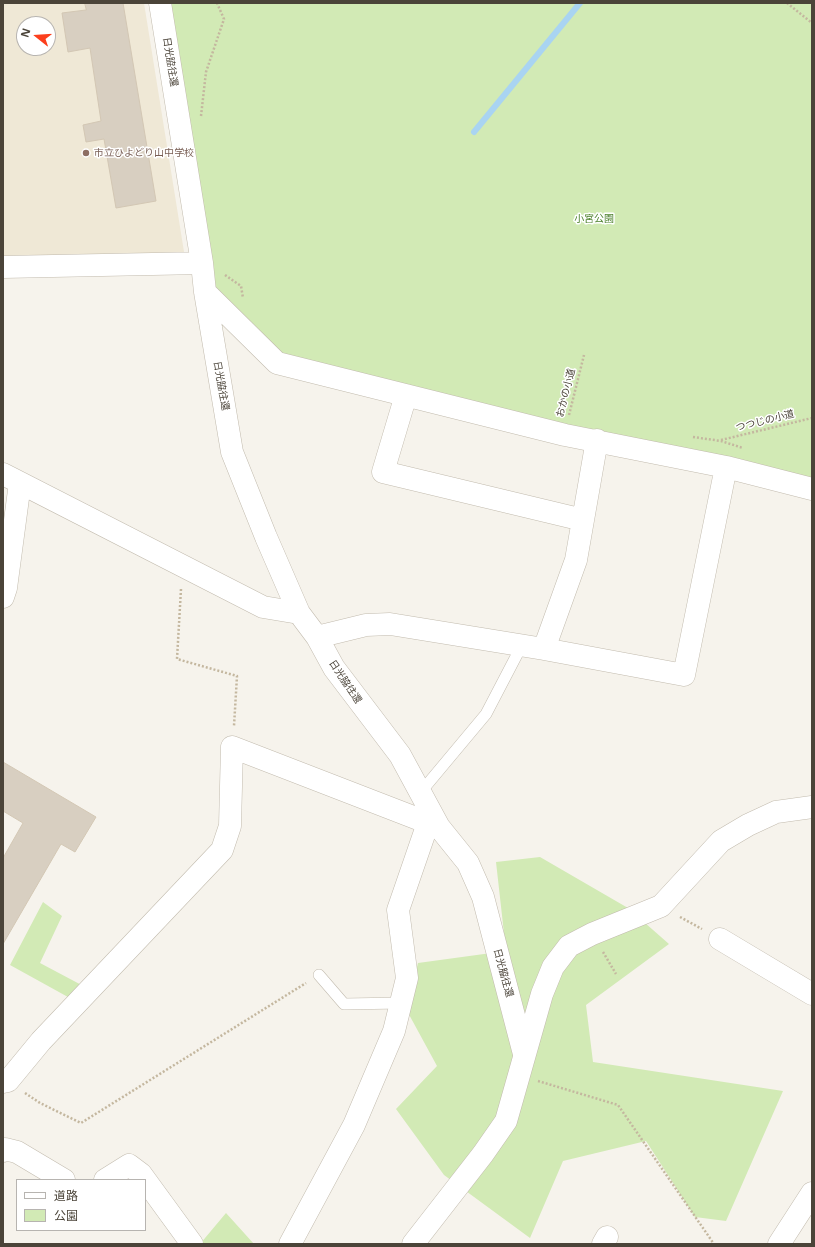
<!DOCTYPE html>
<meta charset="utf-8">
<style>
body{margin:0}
#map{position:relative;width:815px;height:1247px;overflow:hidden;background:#f6f3ec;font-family:"Open Sans","Noto Sans JP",sans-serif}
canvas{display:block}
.frame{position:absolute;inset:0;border:4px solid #4b4439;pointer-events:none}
.legend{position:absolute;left:16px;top:1179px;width:130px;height:52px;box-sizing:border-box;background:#fff;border:1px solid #b7b4b0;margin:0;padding:5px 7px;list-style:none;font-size:12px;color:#4b4439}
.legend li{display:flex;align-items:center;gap:8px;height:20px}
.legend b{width:20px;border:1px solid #b7b4b0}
.north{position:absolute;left:16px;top:16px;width:40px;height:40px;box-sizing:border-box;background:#fff;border:1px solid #b7b4b0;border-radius:50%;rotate:287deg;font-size:11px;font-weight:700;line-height:16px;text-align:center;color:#4b4439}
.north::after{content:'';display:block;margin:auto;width:14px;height:18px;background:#fc3f1d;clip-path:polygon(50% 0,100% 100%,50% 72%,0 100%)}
</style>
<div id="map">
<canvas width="815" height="1247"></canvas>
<div class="frame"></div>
<ul class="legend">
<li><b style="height:5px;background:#fff"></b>道路</li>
<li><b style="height:11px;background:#d2eab5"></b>公園</li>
</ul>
<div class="north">N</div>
</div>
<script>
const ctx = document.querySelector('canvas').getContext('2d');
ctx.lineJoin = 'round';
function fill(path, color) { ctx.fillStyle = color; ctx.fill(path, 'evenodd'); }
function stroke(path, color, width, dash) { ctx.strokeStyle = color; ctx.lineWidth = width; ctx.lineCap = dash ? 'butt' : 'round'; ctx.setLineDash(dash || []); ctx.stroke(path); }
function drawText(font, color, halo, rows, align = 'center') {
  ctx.font = font + ' "Open Sans","Noto Sans JP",sans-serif'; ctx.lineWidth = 3; ctx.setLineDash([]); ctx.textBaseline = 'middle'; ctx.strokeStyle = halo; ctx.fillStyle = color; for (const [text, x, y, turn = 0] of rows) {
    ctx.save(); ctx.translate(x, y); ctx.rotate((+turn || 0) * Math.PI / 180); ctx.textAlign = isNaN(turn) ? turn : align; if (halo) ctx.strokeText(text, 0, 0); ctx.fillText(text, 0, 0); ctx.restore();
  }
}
const education = new Path2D(`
 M3,3H144L185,258L3,260ZM24,24H48V48H24Z`);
const green = new Path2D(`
 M167,3H812V489L277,363L215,296Z
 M540,857L628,908L669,944L586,1005L593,1062L783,1091L726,1221L695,1217L646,1141L563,1161L530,1238L444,1175L396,1109L437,1066L406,1009L418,963L506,951L496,862Z
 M43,902L62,916L40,963L89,989L77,1002L10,965Z
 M226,1213L254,1244H200Z`);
const stream = new Path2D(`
 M474,132L580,3`);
const building = new Path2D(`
 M85,3H123L156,201L116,208L104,139L86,142L83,125L101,121L90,48L68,52L62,13L86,10Z
 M3,762L96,817L75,852L61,844L3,944V858L23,823L3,811Z`);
const path = new Path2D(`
 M787,3L812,23
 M201,116L206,72L224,19L217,3
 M225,275L241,286L243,298
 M569,415L584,355
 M693,437L721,441L743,448
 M721,440L812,418
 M181,589L177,659L237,676L234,726
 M680,917L702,929
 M603,952L616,974
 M538,1081L618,1105L714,1244
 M25,1093L40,1103L81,1123L306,983`);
const lane = new Path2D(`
 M420,793L486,714L522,645
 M319,975L344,1004L401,1003`);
const street = new Path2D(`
 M160,3L202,263L205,292L232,452L266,537L299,613L317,637L334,668L400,755L439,827L468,863L483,897L524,1054
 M3,267L202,263
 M205,292L277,363L565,435L726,467L812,489
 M406,395L383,472L583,520
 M3,474L263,607L299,613
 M3,597L6,588L20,483
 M317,637L366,625L390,624L544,649L684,675L726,467
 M544,649L576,560L597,440
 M720,939L812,994
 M3,1082L8,1081L41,1041L222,850L230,826L232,747L439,827
 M3,1151L5,1149L17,1152L64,1180
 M105,1180L129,1165L141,1174L192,1244
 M290,1244L354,1125L394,1031L407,978L398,910L428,823
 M413,1244L483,1154L506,1121L542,994L553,967L569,946L592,934L661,906L721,841L748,825L776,812L812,807
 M603,1244L607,1237
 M779,1244L812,1193`);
const markers = [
 [86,153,4,"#8d6e63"]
];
const streetNames = [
 ["日光脇往還",170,62,81],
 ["日光脇往還",221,386,80],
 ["おかの小道",566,393,-76],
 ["つつじの小道",765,421,-14],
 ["日光脇往還",345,682,56],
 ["日光脇往還",503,973,75]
];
const educationNames = [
 ["市立ひよどり山中学校",94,153]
];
const parkNames = [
 ["小宮公園",594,219]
];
fill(education, '#efe8d6');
fill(green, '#d2eab5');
stroke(stream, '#a9d4f2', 6);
fill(building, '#d8cfc1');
stroke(building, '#d3c7b4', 1);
stroke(lane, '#c2bbae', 12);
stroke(street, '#c2bbae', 23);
stroke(path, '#c4b79f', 2.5, [2, 2]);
stroke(lane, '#fff', 11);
stroke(street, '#fff', 22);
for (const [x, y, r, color] of markers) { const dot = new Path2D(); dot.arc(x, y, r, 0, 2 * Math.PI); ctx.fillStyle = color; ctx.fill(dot); stroke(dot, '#fff', 1.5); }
drawText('10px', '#4b4439', '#fff', streetNames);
drawText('10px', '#785e54', '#fff', educationNames, 'left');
drawText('10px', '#4a7f2a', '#fff', parkNames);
</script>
